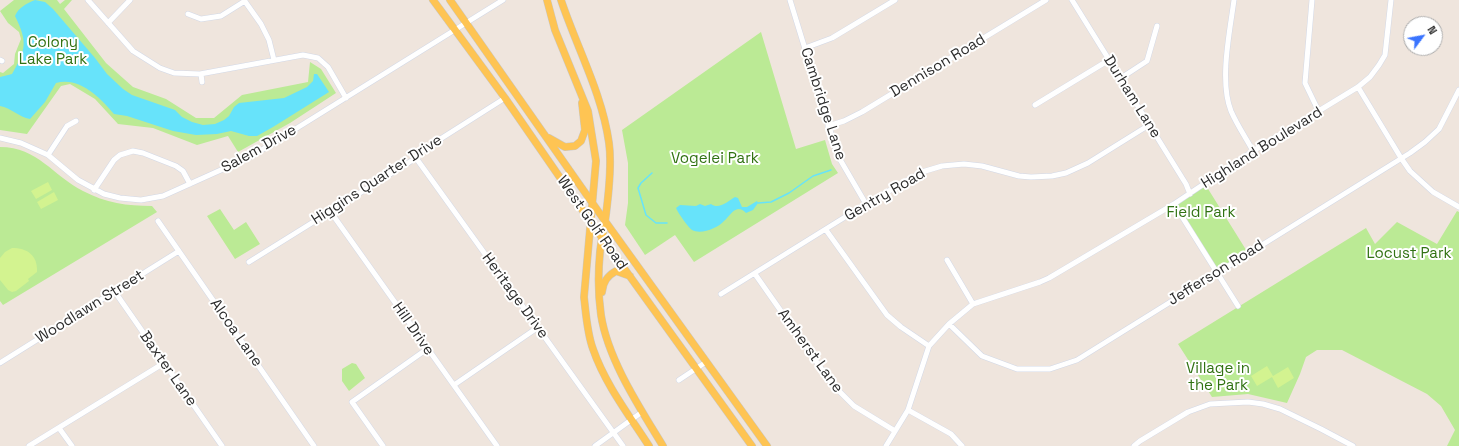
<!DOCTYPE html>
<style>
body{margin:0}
#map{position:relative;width:1459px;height:446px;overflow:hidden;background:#efe5dd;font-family:"Space Grotesk",sans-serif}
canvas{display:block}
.north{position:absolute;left:1403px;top:16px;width:40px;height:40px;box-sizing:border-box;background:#fff;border:1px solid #ababab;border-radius:50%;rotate:58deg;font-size:11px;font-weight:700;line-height:16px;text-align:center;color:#2c2c2c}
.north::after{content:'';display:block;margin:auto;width:14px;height:18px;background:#3a74ff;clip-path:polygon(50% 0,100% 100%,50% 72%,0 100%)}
</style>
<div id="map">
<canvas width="1459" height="446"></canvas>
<div class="north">N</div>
</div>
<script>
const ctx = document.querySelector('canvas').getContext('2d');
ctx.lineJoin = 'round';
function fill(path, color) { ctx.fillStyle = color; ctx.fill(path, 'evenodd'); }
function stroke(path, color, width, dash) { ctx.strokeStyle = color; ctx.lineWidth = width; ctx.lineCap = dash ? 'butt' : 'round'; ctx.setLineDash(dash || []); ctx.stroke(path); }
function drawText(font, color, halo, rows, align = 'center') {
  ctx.font = font + ' "Space Grotesk",sans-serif'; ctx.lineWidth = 4; ctx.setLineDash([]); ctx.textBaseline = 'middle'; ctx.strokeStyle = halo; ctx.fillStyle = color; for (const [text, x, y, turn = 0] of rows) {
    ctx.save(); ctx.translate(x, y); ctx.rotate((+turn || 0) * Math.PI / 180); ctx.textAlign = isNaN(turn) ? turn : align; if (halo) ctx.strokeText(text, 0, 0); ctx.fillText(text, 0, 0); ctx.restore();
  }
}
const green = new Path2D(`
 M14,0H57L60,4L65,0H72L64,9L106,63L133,87L166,99L196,118H214L242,95L308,82L310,62L321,69L336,93L290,123L238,152L228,136L197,145L153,128L118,124L95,99L70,84L61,86L27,134L0,130V72L3,73L14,64L15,54L21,39L19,32L8,23L0,11Z
 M761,32L796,149L825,140L832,164L838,173L694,262L675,235L645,255L625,225L628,203V163L622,130Z
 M0,147C38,147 53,176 83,191C106,203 127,206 152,206L157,212L3,305L0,301Z
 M1205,184L1248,253L1218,272L1174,204Z
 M220,209L234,230L246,222L260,244L235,259L207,216Z
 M1457,211L1459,212V446H1447L1455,430L1441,406L1427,394L1342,350H1317L1306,357L1300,374L1287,403L1248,394L1212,397L1178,344L1366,228L1375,244L1397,222L1437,244Z
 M352,363L356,364L365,378L349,391L342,381V369Z`);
const pitch = new Path2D(`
 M48,182L52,190L36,199L31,191Z
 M54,192L58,200L41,209L37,202Z
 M12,248C27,248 38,255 37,272L28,279L29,281L16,291L12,292L8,290L0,280V258L5,252Z
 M1267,366L1273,376L1288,367L1294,378L1278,388L1272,377L1257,386L1251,376Z`);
const water = new Path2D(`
 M35,0L45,2L53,9L95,58L107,74L123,89L132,95L175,110L182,117L192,122L203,125L215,124L224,120L229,116L234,107L239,103L284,98L307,87L313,81L314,74H317L329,92L273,127L257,136H249L231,131L217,134L196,135L173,131L127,116L114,114C101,98 79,76 56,83L45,102L30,119C19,117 11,108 0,106V77L12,74C26,50 28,42 15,16C18,8 27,3 35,0Z
 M735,197L738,198L742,207H747L757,201L758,203L753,210L746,213C744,211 742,209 738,209C732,210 729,217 724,221C718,228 701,235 692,230C688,227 679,214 677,210L676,208L680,205L696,206L700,204L705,206L711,204C719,210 728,201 735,197Z`);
const stream = new Path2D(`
 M652,173L641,183L638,188L646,215L656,223H667
 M758,203L771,202L789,193L813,176L831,170`);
const minor = new Path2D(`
 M88,0L133,51L160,68L174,73L200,74L303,55L318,58L328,67L346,98
 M244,0L261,24L269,40L274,60
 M790,0L838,156L866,204
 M1072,0L1186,184L1190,194
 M1234,0C1230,31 1219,81 1231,111C1237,125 1246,138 1253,151
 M1312,0L1305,83L1319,112
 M188,14L201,19L221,16L245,1
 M108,23L130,0
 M805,48L832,38L895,0
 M0,60L2,61
 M201,74L202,82
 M1121,78L1147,61L1157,26
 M1358,87L1401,158L1410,171L1433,192L1459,207
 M1035,105L1109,60
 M828,126L844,121L862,112L1046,0
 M0,138L21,143L48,155L78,180L104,194L120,198L141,200L163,196L252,156L503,0
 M48,155L67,126L76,121
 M416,158L623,446
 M94,190L114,160L120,155L133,151L143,153L176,166L183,171L190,184
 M1174,204L1238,306
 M330,211L497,446
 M158,221L314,446
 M826,230L887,315L901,327L929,346
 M947,260L973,304
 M249,262L416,158L423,150L505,98
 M755,274L832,384L854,406L895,431
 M115,292L222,446
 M721,294L866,204L922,172L942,166L964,164L982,166L1019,176L1031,177L1052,176L1066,173L1088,163L1149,125
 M949,324L982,356L1017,369H1050L1077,360L1410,153L1425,142L1439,129L1459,90
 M0,363L179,251
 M679,380L706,362
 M454,385L537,328
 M908,410L951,434L962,446
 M59,428L72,446
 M29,446L164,363
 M383,446L352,402L427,349
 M595,446L642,412
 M886,446L908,410L929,346L949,324L973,304L1040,282L1049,278L1174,204L1253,151L1358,87L1370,77L1379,65L1385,55L1391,0
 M1134,446L1140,441L1188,412L1210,404L1248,402L1263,404L1280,409L1321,429L1353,446`);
const major = new Path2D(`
 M433,0L505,98L590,221L752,446
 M450,0L605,221L767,446
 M547,0L555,30L588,111L596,161L584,297C586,314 587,333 593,349C605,384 629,415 649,446
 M561,0C577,48 602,93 609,143C612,164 608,200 605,222C603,232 601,242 600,252C598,273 598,294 601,315C608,360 640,408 663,446
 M549,138L565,147L575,146L581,141L585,130L582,103
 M602,292C603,282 607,276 616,271L630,276`);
const parkNames = [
 ["Colony",53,43],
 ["Lake Park",53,60],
 ["Vogelei Park",715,159],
 ["Field Park",1201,213],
 ["Locust Park",1409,254],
 ["Village in",1218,369],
 ["the Park",1218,386]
];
const streetNames = [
 ["Dennison Road",938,66,-31],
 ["Durham Lane",1132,97,58],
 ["Cambridge Lane",823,104,72],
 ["Highland Boulevard",1262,148,-32],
 ["Salem Drive",259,149,-29],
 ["Higgins Quarter Drive",377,180,-33],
 ["Gentry Road",885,195,-30],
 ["West Golf Road",592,223,55],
 ["Jefferson Road",1216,273,-32],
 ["Heritage Drive",515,296,54],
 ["Woodlawn Street",90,307,-32],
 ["Hill Drive",413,329,55],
 ["Alcoa Lane",236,333,55],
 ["Amherst Lane",810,351,54],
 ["Baxter Lane",168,369,55]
];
fill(green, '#bbea95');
fill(pitch, '#d3f390');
fill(water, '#67e3fa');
stroke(stream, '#67e3fa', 1.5);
stroke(minor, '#d2d8e6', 6);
stroke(major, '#c8c8c8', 8);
stroke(minor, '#fff', 5);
stroke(major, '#fec453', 7);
drawText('15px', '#317213', '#fff', parkNames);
drawText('15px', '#2c2c2c', '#fff', streetNames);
</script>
